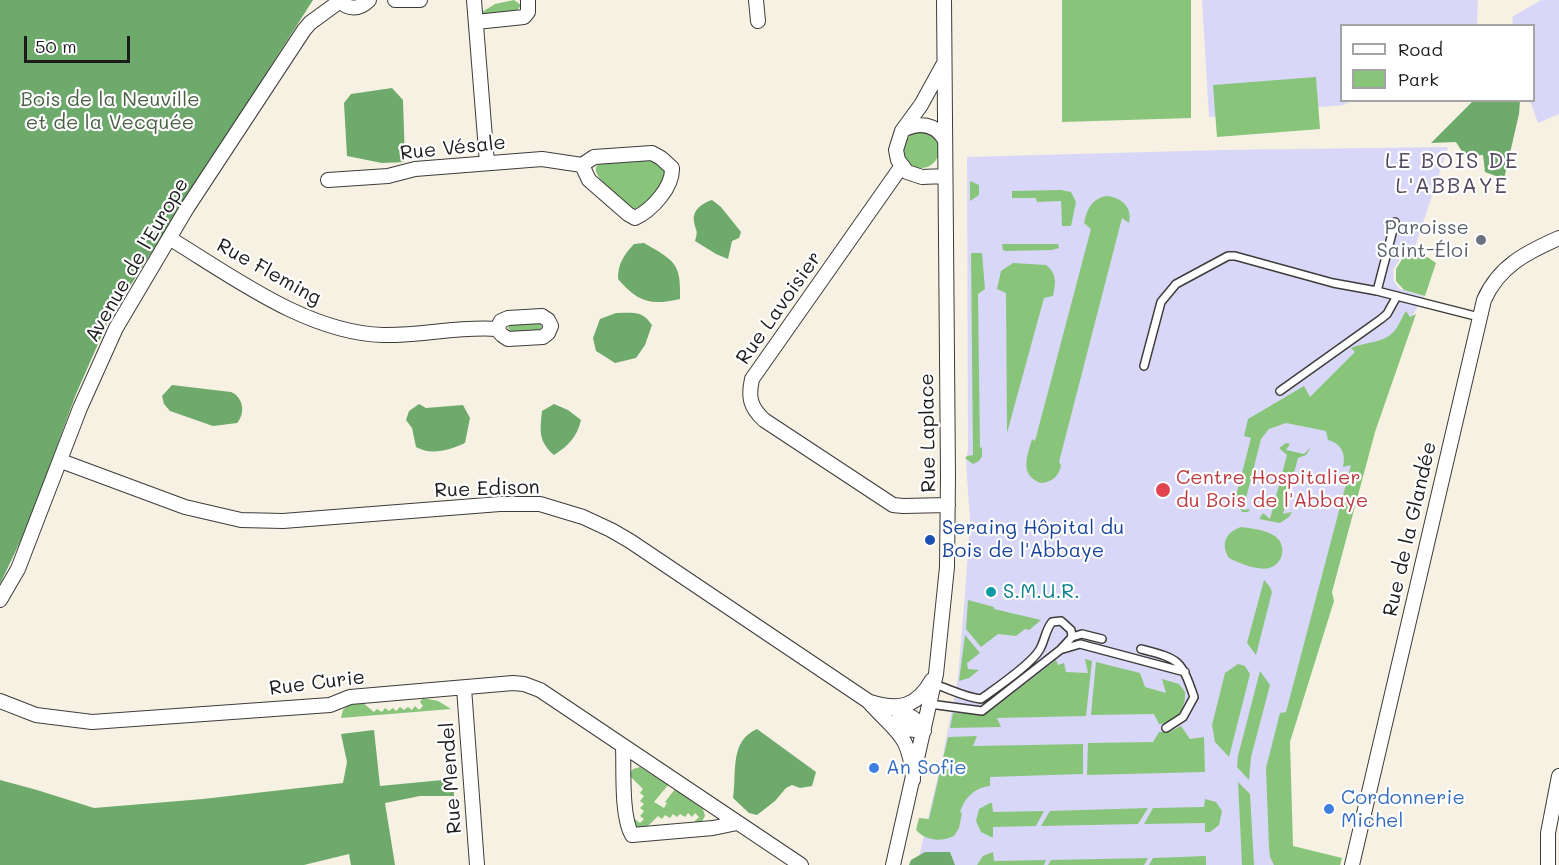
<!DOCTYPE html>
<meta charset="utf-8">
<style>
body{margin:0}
#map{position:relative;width:1559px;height:865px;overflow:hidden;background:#f6f1e2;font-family:Mali,sans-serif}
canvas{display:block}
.legend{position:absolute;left:1340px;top:24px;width:195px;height:78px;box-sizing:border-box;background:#fff;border:2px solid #a4a4a4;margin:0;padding:8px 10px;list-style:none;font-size:18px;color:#1c1c1c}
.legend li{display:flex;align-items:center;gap:12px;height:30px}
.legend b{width:30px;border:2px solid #a4a4a4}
.scale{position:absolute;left:24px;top:36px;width:106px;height:27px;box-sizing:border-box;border:3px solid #1c1c1c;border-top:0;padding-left:8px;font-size:18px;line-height:21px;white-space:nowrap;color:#1c1c1c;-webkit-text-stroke:4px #fff;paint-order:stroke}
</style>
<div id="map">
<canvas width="1559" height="865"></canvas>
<ul class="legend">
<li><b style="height:8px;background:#fff"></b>Road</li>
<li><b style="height:16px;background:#88c57b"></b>Park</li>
</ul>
<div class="scale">50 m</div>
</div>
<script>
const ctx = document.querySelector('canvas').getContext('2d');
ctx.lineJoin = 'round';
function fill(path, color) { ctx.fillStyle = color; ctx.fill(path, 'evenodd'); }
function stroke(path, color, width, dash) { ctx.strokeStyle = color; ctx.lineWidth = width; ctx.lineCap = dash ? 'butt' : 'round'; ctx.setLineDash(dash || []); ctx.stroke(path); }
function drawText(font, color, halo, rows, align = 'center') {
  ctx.font = font + ' Mali,sans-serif'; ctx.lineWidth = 4.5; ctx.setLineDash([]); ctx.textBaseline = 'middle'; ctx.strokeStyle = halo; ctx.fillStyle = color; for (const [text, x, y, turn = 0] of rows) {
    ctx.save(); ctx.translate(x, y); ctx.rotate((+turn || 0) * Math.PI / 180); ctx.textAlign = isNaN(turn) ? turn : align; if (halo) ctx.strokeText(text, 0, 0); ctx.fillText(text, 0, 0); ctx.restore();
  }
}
const built = new Path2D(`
 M1202,0H1478L1477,25L1342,26V100L1352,101L1343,105L1209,117Z
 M1541,0H1559V114L1538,123L1530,101L1534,100V26L1513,25L1512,17Z
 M1448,147L1415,247L1409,245L1393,270L1394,282L1400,289L1424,296L1414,313L1373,431L1288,742L1292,846L1339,865H917L943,755L958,678L966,581L970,519L966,462L968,448L967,157L1222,150Z`);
const green = new Path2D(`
 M514,0L521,5L517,11L485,14L482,12L495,4Z
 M1062,0H1191V118L1062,122Z
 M1316,77L1320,129L1217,137L1213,85Z
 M903 150a18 18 0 1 1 36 0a18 18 0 1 1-36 0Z
 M643,159L657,162L666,172C664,185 649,205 636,209L630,206C622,199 578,168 604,162C616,159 631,160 643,159Z
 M970,181L979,185V195L970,201Z
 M1061,190L1071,192L1076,202L1071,226H1062L1061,201L1037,202L1036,198H1012V191Z
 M1106,196C1121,197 1133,207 1129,223L1122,218L1059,462L1061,465C1059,476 1053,482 1041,483C1019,475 1027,457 1032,439L1035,441L1091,229L1084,223C1087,210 1091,199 1106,196Z
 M1002,244H1058L1059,248L1052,250L1006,251L1003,250Z
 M1409,248L1417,250L1436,263L1425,296L1404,290L1396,281V269Z
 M971,253H982L985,289L978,294L980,448L982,447V456L979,461L973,464L965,458L967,456L973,455Z
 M1013,263L1046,265C1057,274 1056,282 1053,296L1044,298L1007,433L1006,293L997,289L1001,271Z
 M1406,311L1410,317L1416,314L1375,432L1332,592L1334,601L1290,742L1293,846L1342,858L1340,865H1274L1270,857L1269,848L1266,768L1280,713L1286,712L1351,465L1343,467C1346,454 1342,444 1328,440L1326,431L1286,423L1269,429L1261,439L1243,510L1250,509L1248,512H1242L1235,500L1251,438L1244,436L1248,419L1304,386L1310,397L1355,352L1351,348C1367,341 1385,344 1396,329C1400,323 1402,317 1406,311Z
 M540,323L542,328L538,330L512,332L508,328L510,324Z
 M1286,443L1290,444L1286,450L1304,454L1311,447L1306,455L1298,458L1283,514L1292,512L1289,517L1280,523L1259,519L1263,513L1270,519L1287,455L1279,448Z
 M1241,527C1251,528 1265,530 1273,535C1287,542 1285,564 1269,568C1258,571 1239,563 1229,558C1220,544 1226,532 1241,527Z
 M1264,580L1270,587L1272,592L1256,655L1247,643Z
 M968,600L994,607V609L1041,620L1029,630L1025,629L1016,636L998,634L981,647L966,629Z
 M965,635L980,653L967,663L968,669L979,670L969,678L959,681Z
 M1085,659L1092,661L1086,716L997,718L1001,727L950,728L953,713L980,714L990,711L1056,660L1058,665L1064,663L1066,672L1088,673Z
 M1096,662L1140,673L1145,687L1166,693L1162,679L1179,684L1185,692C1186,709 1176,723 1159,724L1154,714L1091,715Z
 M1238,664L1245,666L1250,674L1229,757L1215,742L1212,725L1225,673Z
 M1260,671L1270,685L1251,757L1249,780L1237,767L1238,756Z
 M423,698L438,701L451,709L341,718L343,710L348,705L363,703L374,712L377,709L382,712L385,708L389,711L393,708L396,711L400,707L404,710L408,707L412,710L415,706L419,710L423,706L420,702Z
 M1181,726L1190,739L1204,737L1205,772L1087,775L1088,743L1153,742L1159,732H1169Z
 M977,736L973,746L1083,744V774L990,777V786C974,788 965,797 960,812L962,813L959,828L954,836C941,842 926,841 916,830L919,818L929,819L948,737Z
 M640,767L668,785L654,802L664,808L667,803L665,802L675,789L703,809L705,816L701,823L691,825L699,817L695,813L692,817L688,813L685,817L680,814L677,817L673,814L670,818L665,815L662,819L658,816C648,826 639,838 632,817L640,823L644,819L640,816L644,811L640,808L644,804L640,801L644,796L640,793L643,789L629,775L633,769Z
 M1238,782L1250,794L1254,865H1242Z
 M1205,799L1216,802L1222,811L1219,825L1210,832H1205V823L1144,824L1153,808L1204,807Z
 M990,803H992L993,812L1044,811L1036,826L993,827V837H991L981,832L976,821L979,809Z
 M1148,808L1138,824L1041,826L1050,811Z
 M993,852L994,861L1046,860L1044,865H977L983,856Z
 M1206,856V865H1149L1153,858Z
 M1148,858L1144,865H1048L1051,860Z`);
const forest = new Path2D(`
 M0,0H313L109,319L76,394L28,525L0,584Z
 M392,88L403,100L405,162L382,163L347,156L344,103L351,94Z
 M1473,101H1520L1519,114L1504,179L1485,172L1483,155L1465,156L1456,142L1431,143Z
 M712,200L721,207L741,232L739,238L732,241L728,259L716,254L695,241C699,229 695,231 694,221C692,210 703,203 712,200Z
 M644,243C675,261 681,263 680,299C650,306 638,302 618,279C618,263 624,255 634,244Z
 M616,313C633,313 642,310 652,325L645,345L636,358L615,363L596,351L593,338L600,319Z
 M172,385L231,392C243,397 246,413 237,423L213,426L170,411L164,404L162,396Z
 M419,404L426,408L463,405L470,418L465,443C449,450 432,456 416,447L412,428L406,420L409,411Z
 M554,404L568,410L581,420C577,437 568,446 554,455C538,441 540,431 542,411Z
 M757,729L816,772L812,786L800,788L792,785L786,788L775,801L757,815L749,813L733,798C737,773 729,741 757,729Z
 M374,730L380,786L453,779L454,796H420L385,803L395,865H351L349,854L304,865H0V780L37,790L94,808L203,799L343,783L347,762L341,734Z
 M925,852H950L955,865H909L911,860Z`);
const service = new Path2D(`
 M1377,291L1395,222
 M1144,366L1161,302L1176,284L1228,256H1235L1333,283L1377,291L1479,317
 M1280,391L1381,319L1387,314L1397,296
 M1063,649L1080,644L1185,672
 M1141,649C1179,659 1181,659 1194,697L1183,717L1166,728
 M934,684C950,689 964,697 981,699C996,688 1032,664 1040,649C1045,640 1045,631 1052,622L1061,621L1071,630L1072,637
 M930,704L982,711L1060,650L1072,637L1082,634L1102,639`);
const minor = new Path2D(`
 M339,0C348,10 359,10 369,0
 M395,0H420
 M474,0L487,163
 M756,0L758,21
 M476,22L524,17L528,12V0
 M943,65L921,105L902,131L896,150L898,160L907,172L922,177L945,176
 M903,130C919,122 935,123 945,140
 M901,167L752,379C748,397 750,407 764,420L893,505L903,506L948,505
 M328,180L388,176L415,169L542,159L582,165L594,157L652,153L661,158L672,168C673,187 652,210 635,218L628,214L589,180L582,165
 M169,238C232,276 307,333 383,335C421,336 459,326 497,329L501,321L508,318L542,316L548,320L551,326L548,333L543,337L508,339L502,335L497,329
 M61,461L185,507L241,520L283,521L500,504H540L583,517L611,530L630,541L868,701C896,733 910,733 913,780
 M0,600L18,569L80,408L116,328L187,208L304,30L310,23L340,1
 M464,688L477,865
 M0,701L36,715L92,722L330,705L350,697L513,683L524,684L540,690L801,865
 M870,702C899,711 917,707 932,680
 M892,708C904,713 919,718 924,731L906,729L893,723
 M623,746C624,770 621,816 632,835L713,828L737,823
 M893,865L936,674L947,567L948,476L944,0
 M1352,865L1484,300C1499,266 1527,252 1559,238
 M1548,865V833L1559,776`);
const markers = [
 [1481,240,6,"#6b7280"],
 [1163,490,8,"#e0444e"],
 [930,540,6,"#1a4fb4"],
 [991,592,6,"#0f9aa8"],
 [874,768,6,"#3f7fe0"],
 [1329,809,6,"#3f7fe0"]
];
const parkNames = [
 ["Bois de la Neuville",110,100],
 ["et de la Vecquée",110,123]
];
const streetNames = [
 ["Rue Vésale",453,148,-6],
 ["Avenue de l'Europe",137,260,-60],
 ["Rue Fleming",269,272,29],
 ["Rue Lavoisier",779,308,-55],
 ["Rue Laplace",928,433,-91],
 ["Rue Edison",487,489,-2],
 ["Rue de la Glandée",1410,529,-77],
 ["Rue Curie",317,683,-7],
 ["Rue Mendel",451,778,-94]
];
const worshipNames = [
 ["Paroisse",1469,228],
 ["Saint-Éloi",1469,251]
];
const healthNames = [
 ["Centre Hospitalier",1176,478],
 ["du Bois de l'Abbaye",1176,501]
];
const transitNames = [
 ["Seraing Hôpital du",942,528],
 ["Bois de l'Abbaye",942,551]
];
const cultureNames = [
 ["S.M.U.R.",1003,592]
];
const shopNames = [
 ["An Sofie",886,768],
 ["Cordonnerie",1341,798],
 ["Michel",1341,821]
];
const quarterNames = [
 ["LE BOIS DE",1452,161],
 ["L'ABBAYE",1452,186]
];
fill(built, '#d9d7f8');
fill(green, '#88c57b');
fill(forest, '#6eaa6b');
stroke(service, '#3d3c3a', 10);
stroke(minor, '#3d3c3a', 16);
stroke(service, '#fff', 7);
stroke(minor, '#fff', 14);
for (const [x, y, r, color] of markers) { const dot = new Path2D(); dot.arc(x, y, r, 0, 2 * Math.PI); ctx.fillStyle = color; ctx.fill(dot); stroke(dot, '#fff', 2); }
drawText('20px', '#476042', '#fff', parkNames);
drawText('20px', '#1c1c1c', '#fff', streetNames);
drawText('20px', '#5b616d', '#fff', worshipNames, 'right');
drawText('20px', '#be3a42', '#fff', healthNames, 'left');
drawText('20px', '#164399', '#fff', transitNames, 'left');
drawText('20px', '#0d838f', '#fff', cultureNames, 'left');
drawText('20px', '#366cbe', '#fff', shopNames, 'left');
ctx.letterSpacing = '1.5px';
drawText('22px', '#52475f', '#fff', quarterNames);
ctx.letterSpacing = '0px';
</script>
